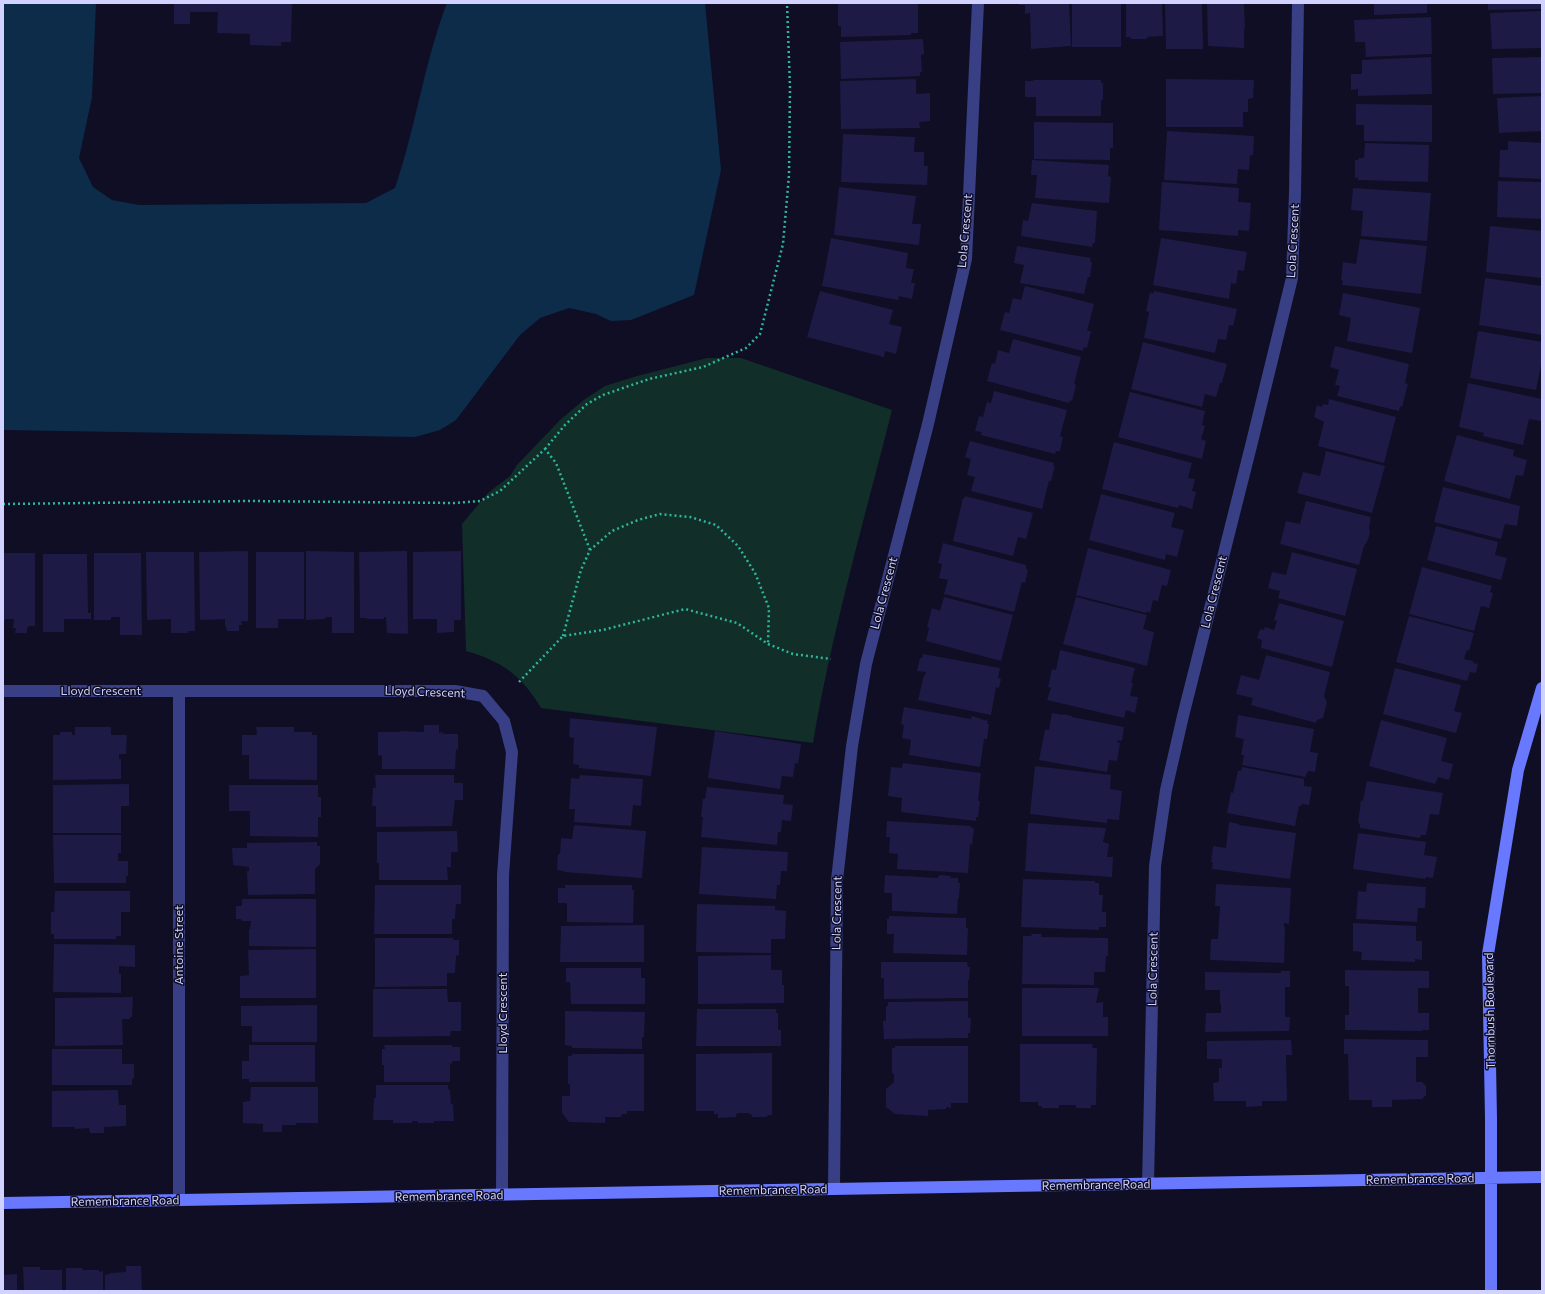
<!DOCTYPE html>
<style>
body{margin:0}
#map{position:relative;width:1545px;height:1294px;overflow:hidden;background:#0f0e24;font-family:Commissioner,sans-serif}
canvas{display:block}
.frame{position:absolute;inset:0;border:4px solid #d1d2ff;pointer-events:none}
</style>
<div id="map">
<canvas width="1545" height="1294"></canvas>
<div class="frame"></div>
</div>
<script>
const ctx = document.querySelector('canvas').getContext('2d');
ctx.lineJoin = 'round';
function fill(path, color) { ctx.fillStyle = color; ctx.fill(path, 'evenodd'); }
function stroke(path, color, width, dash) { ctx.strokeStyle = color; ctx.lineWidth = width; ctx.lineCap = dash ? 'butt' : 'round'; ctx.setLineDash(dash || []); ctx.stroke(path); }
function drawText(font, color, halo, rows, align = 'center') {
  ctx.font = font + ' Commissioner,sans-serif'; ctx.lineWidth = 3; ctx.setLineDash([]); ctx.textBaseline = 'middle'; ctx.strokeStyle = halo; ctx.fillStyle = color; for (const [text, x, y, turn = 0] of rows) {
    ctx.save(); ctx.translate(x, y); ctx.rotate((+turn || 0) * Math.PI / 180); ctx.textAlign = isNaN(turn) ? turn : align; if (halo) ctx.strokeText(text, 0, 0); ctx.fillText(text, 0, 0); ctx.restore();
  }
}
const green = new Path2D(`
 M707,358H741L892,410C864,521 832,631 813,743L541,708C522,676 502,661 466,651L462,524L488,493L510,476L517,465L560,420L585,399L605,386L637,376Z`);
const water = new Path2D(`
 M3,3H96L92,97L79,158L93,187L112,200L139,205L366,203L395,188C416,127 424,63 447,3H705L721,170L694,295L631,320L611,321L596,314L569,308L540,318L520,335L456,420L440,430L415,437L3,430Z`);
const building = new Path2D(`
 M174,3H292L291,42H281V46L250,45V34L217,33L218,12H190V24H174Z
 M838,3H918V33H911V35L841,37V26H838Z
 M1019,3H1069L1071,46L1031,49L1030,13L1025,14V5H1019Z
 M1072,3H1121V47H1072Z
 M1126,3H1162L1163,36L1147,37V39H1131L1130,37H1126Z
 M1165,3H1202L1203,49H1166Z
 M1207,3H1244L1245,28L1244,29V48L1208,46Z
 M1374,3H1427V13L1374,15Z
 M1488,3H1542V9L1488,10Z
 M1542,11V48L1492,49L1490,13Z
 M1431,17L1432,54L1366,57L1365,42H1355L1354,20Z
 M923,39L924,54L921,55L922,72H920V76L841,79L840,42Z
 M1431,57L1432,94L1358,96V89L1351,90V74H1362V60Z
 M1542,57V93L1493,94L1492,58Z
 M916,79V94L930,93V121L919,122L920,128L841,129L840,81Z
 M1166,79L1254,80L1253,98L1248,99V112H1243V127H1166Z
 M1033,80H1101V83H1103V100L1101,101V116H1036V97H1025V81H1033Z
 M1542,96V131L1499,133L1497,98Z
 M1356,104L1432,105V142L1364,141V125H1356Z
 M1034,122L1113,123V148H1110V160L1034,159Z
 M1167,131L1254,136L1253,155H1250L1249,170L1238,169L1237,184L1164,180Z
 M843,134L915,137L914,152H924V166H928L927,185L841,182Z
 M1508,141L1542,143V179L1499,177L1500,150H1508Z
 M1365,143L1429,145L1428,182L1358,180V177L1355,178V160H1358L1359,158H1364Z
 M1032,160L1109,165L1108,176L1111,177L1109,203L1035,198L1037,175H1031Z
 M1498,181L1542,182V219L1497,217Z
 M1162,182L1239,188L1238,202L1251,203L1249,231L1238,230V236L1159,230Z
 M839,187L916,196L912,224H921L919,245L834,235Z
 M1353,188L1431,193L1427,241L1361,236L1363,211L1351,210Z
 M1032,203L1097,211L1095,243H1093L1092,247L1021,236L1023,220L1028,221Z
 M1490,226L1542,231V278L1486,272Z
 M831,238L908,253L906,268L914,269L911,283H915L912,299L899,296L898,300L822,286Z
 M1161,238L1247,252L1244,271L1238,270L1236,284L1231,283L1229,299L1153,285Z
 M1360,239L1427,246L1421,294L1342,285L1343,281L1341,280L1343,262L1356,264Z
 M1017,246L1091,258L1090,262H1092L1090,277H1088L1084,294L1020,283L1024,265L1014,263Z
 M1485,278L1542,286V335L1479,325Z
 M1025,286L1094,304L1087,331H1091L1087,348L1084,347L1083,351L1000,330L1005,312L1009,313L1013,298L1021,300Z
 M820,291L893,310L889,324L902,327L896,354L885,351L884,357L807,337Z
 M1154,291L1237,309L1233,326L1229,325L1226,340L1218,339L1215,353L1144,338L1149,312L1146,311L1150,292L1153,294Z
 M1343,293L1420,308L1412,353L1347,341L1351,318L1339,315Z
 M1478,331L1542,342V365H1541L1536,390L1470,378Z
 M1013,339L1081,357L1074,384L1076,385L1072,401L1070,400L1069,403L987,381L992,363L995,364L998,350L1009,353Z
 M1143,342L1227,364L1222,383H1220L1216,397L1205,394L1202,407L1131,389Z
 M1335,346L1409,364L1405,383L1408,384L1402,407L1400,406L1399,411L1337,396L1340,386L1335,385L1339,370L1330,367Z
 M1468,383L1542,399L1541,421L1529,419L1523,445L1483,436L1484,433L1459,427Z
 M994,391L1067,410L1060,436L1063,437L1060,451H1056L1055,454L981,435L982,432L975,431L979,416L983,417L987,402L991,403Z
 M1130,392L1205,411L1202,425L1205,426L1201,439L1206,441L1202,459L1118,437Z
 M1329,399L1396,417L1384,463L1318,446L1324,422L1314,417L1317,405L1322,407L1323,404L1328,405Z
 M1457,435L1514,450L1513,456L1527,460L1523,476L1516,475L1510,499L1444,481Z
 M970,441L1054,463L1053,466H1055L1051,481H1049L1042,509L971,491L975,477L967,475L971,459L965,457Z
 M1114,442L1192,463L1188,478L1195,479L1192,491L1196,492L1192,509L1179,505L1178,508L1102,489Z
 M1326,451L1385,466L1372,513L1297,493L1303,472L1320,476Z
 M1443,487L1520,506L1517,526L1505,524L1501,539L1434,522Z
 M1101,494L1175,513L1171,527L1184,530L1177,557L1166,554L1165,560L1089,540Z
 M965,496L1033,513L1026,539L1018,537L1013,556L953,541L963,498L964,499Z
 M1306,501L1371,517L1369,528L1370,533L1367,542L1364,546L1359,565L1280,544L1286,521L1300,524Z
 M1436,526L1498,542L1495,555L1507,558L1501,580L1427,560Z
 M943,543L1026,565V569L1028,570L1025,583L1022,582L1014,612L944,594L948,580L939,578L942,564L938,563Z
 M1088,548L1171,570L1167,586L1162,585L1158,601L1153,600L1150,613L1147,611L1146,613L1076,595Z
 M248,551V621H241L242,625H239V631H227L226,626H225V619L200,620L199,552Z
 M306,551L354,552V633H332V617H325V619L306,620Z
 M407,551L408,634L387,633L386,617H384V619H367V618H360L359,552Z
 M461,551V620H454V632L437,633V619H413V552Z
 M146,552H194L195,631H188L189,633H171V619L147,620Z
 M256,552H304V619H278V628H256Z
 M1292,552L1357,569L1345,616L1278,598L1280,591L1268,588L1272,572L1286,575Z
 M3,553H35V626H28V628H27V633H15L16,628H13L14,619H5V621H3Z
 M94,553H141L142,635H120V617H111V620H94Z
 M43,554H87L88,613H91V619H64V632H43Z
 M1422,567L1492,586L1490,592L1493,593L1489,608L1481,606L1474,631L1409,614Z
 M944,597L1013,615L1001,661L926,641L929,628L927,627L932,608L940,611Z
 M1076,597L1147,615L1143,629L1154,632L1147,666L1063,644Z
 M1279,603L1344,621L1332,667L1261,648L1262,640L1257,638L1260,629L1264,630L1265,627L1274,630L1277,621L1274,620Z
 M1409,616L1474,633L1469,651L1467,650L1464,659L1473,661V663L1478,664L1476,673L1470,672L1467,681L1396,662Z
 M1060,650L1135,668L1131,683H1133L1130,696L1138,697L1135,713L1126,710L1124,718L1047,700L1051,688L1048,687L1052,669L1056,670Z
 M923,654L1000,668L998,678L1001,679L999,688L996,687L991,715L918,700L924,675L925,676L926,672L917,671L920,658H922Z
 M1266,655L1330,672L1324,696L1327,702L1323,718L1317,720L1316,723L1251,705L1253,698L1236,694L1241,675L1259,680Z
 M1395,668L1461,685L1454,711L1462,713L1456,733L1383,714Z
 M904,707L971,719L972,716L988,721L987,724H989L987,739H984L980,767L909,755L911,740L902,738L904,725L901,724Z
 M1052,713L1063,715V714L1072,716V717L1124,727L1122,741L1118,740L1117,742L1120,743L1117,761L1109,760L1107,772L1039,760L1045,730H1049Z
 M1238,715L1314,729L1310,752L1318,753L1315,772L1308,771L1305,777L1242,765L1244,755H1241L1244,739L1235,737Z
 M570,718L657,727L651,776L579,768V765L573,764L574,738L569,737Z
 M1381,720L1447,738L1441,761L1453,764L1449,780L1438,777L1435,784L1369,766Z
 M424,725H439V733L443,732V734H458V750L456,749L455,769H382V756L378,755V732H399L400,731L424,732Z
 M75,727H111V735H127L126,754H119V759H121V779L53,780V735H60V732H72V735H75Z
 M256,727H294V732H312V735H317V780L249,779V755H242V735H257Z
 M715,731L801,744L798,764L795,763L793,777L782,776L780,789L708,778Z
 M903,763L981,773L978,801H980L978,817H976V821L901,812L902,798L888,796L891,767L902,768Z
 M1035,766L1111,775L1110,789L1122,791L1119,820L1107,819V823L1030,814Z
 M1242,767L1304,779V786L1312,787L1309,805L1302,804L1301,806H1299L1295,826L1227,813L1231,792L1233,793L1238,771H1241Z
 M375,775H454V783H463V800H455L452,826L376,827V806H372L373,788H376Z
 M580,775L643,779L641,806L633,805L631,826L574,822L575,809H569L571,778L579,779Z
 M1367,781L1443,793L1439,815L1430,814L1426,835H1421L1420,838L1360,828V824L1358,823L1361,800L1363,801Z
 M129,784V806H121V833H53V785Z
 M229,785H318V797H321V817H318V837L250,836V811H229Z
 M707,787L784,795L783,804L793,805L791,821L782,820L781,832H778L777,845L701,837L703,817H701L703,799H705Z
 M887,821L971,826V828H974L972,845L970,844L968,873L897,869L898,854L889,853L890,837H886Z
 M1229,822L1239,824V825L1296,833L1290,879L1212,869L1213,862H1211L1213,846L1226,848Z
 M1028,823L1106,828L1103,842L1109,844L1107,857H1113L1112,877L1025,871Z
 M574,825L646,831L642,878L564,872V871L557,870L558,854H560L561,838L572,839Z
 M457,831L458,852H451V867H447L448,880H379V863H377V832Z
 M1358,833L1426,842L1424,855L1437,857L1433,878L1426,877L1425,879L1353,869Z
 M53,835H121V853H118V861H128V876H126V883H54Z
 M317,842V846H320V864L315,869V894L248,895L247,871H249V867L233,865L232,848H247V843Z
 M702,847L788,852L787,871H781L780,885H777L776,899L699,894Z
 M885,875L938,878L939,875L951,876L950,878H958V883H960L959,898H958L957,914L892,911V893H884Z
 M1023,879L1095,881V883H1099V895H1103L1102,912H1106V927H1099V930L1021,927Z
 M1367,883L1426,887L1425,908H1418L1417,922L1356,919L1358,891L1366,892Z
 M1216,884L1291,888L1289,924L1284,923V927H1285L1284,963L1210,960L1211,939H1218L1220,906H1215Z
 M375,885H461V904H456L455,919H452V934H374Z
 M565,885H632V890H634L633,923L567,922V903H558V888H565Z
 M55,891H130V912H121V936H116V939H54V934H51V912H54Z
 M242,899H316V947L249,946V929H250L251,921H242L241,919H236V906H242Z
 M697,904L775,906V910L786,911L785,939H771V953L696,952Z
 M889,916L966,918V928H968L967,955L893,953L894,934H887V919H889Z
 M1353,923L1416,926V941H1422V960L1415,959V962L1361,960L1362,952L1353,951Z
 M644,925V962H560L561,926Z
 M1031,934H1042L1041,937L1108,938V956H1106L1105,972H1094V985L1022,984L1023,936H1032Z
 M375,938H453V940H459V955L456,956L455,973H447V986L375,987Z
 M54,944L135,945V967L119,966V974H121V993L53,992Z
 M316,949V998H240V976L249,975L248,950Z
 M771,955V970H782V985H784V1003L698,1004V956Z
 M881,962H967L968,967H970L969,980H968V998L884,999V978H881Z
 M566,968H641V978H645V1004H571L570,982H566Z
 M1345,970L1429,971V988H1418V1013H1429V1030H1422V1031L1345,1030V1015H1349V986H1345Z
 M1281,971H1290V987H1285V1017H1290L1289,1031L1205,1032L1206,1013H1221V1003L1220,1004V990H1205V972L1281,973Z
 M1022,988H1099L1096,1003L1103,1002V1017H1108V1036H1022Z
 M373,989H447L448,1002H461V1031H451L450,1036L373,1037Z
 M133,997L132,1017H130V1019H122L123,1045L55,1046V998Z
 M968,1001V1018H971L970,1033H968V1038L884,1039L883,1021H886V1006H888V1002Z
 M317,1005V1042H252V1026H241V1006Z
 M697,1009H776V1013H778V1030H781V1046H696Z
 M565,1011L645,1012L644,1037H642V1049L572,1048V1046L565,1045Z
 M1344,1039L1428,1040V1057H1416V1082H1422L1426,1086V1095L1422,1099L1392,1100V1107H1372V1100H1349L1348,1054H1344Z
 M1291,1040L1292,1055H1286L1287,1101H1262V1106L1246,1107V1101H1214L1213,1083L1219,1082V1068H1222V1059H1207V1041Z
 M1020,1044H1093L1092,1048H1097L1096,1105H1091V1108H1076V1105H1059V1108H1042V1106H1038V1102H1020Z
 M249,1045H315V1082H249V1079H242V1061H249Z
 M384,1045H452V1047H460V1061H452V1064L450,1063V1082H384V1065H382V1049H385Z
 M895,1046H968V1103H951V1108L946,1107V1109L928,1110V1116L895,1114L886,1107V1089L894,1082V1074L892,1073V1048H895Z
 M52,1049H122V1064H134V1078L132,1079V1085H52Z
 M772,1053V1115H768L767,1117H752V1115L748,1113H740L736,1114V1117L718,1118V1114H714V1111H696V1054Z
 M572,1054H644V1111H627V1114H622L621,1117H605V1123L569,1122L562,1113V1096H570V1084H568V1056H572Z
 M376,1085H448V1089L450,1090L451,1104H453L454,1121H434V1123H418V1121H412V1123H393V1120H373L374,1098H376Z
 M251,1087H318V1123H296V1125H282V1132H263V1124L243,1123V1102L250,1101Z
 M118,1090L119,1105H126V1126L104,1127V1133H90L89,1128L75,1129V1127H52V1091Z
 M126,1266H141L142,1291H105V1275L110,1274V1273L126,1272Z
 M23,1267H40V1270H62V1291H24Z
 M66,1268H82L83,1270H99V1272L103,1271V1291H66Z
 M17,1274V1291H3V1275Z`);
const path = new Path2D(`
 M545,449L565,425L587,404L603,395L649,379L703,367L746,348L760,334L783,244L789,175L790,88L787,3
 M3,504L250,501L454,503L480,501L500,491L545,449L556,463L590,550
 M563,636L581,570L590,550L612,531L638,520L660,514L690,517L716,525L738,546L755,573L769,608L768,644
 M519,682L563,636L603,630L685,609L737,623L768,644L793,654L831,659`);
const street = new Path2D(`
 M3,691H455L483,696L504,721L512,752L503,875L502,1195
 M1148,1184L1155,866L1166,790L1183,716L1251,446L1292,278L1295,193L1298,3
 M834,1189L837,880L852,746L866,664L928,424L966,259L978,3
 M179,1200V691`);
const secondary = new Path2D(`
 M3,1203L1542,1177
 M1491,1291V1118L1488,954L1518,770L1542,688`);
const streetNames = [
 ["Lola Crescent",965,231,-85],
 ["Lola Crescent",1293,241,-87],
 ["Lola Crescent",1214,592,-76],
 ["Lola Crescent",884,593,-75],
 ["Lloyd Crescent",101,691],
 ["Lloyd Crescent",425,692,2],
 ["Lola Crescent",837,913,-89],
 ["Antoine Street",179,945,-90],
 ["Lola Crescent",1153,969,-89],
 ["Thornbush Boulevard",1490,1011,-91],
 ["Lloyd Crescent",503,1013,-90],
 ["Remembrance Road",1420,1179,-1],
 ["Remembrance Road",1096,1185,-1],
 ["Remembrance Road",773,1190,-1],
 ["Remembrance Road",449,1196,-1],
 ["Remembrance Road",125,1201,-1]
];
fill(green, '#112e29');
fill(water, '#0c2c4a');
fill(building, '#1d1a45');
stroke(path, '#2db79d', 2.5, [2, 3]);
stroke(street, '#383f84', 12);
stroke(secondary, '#6878ff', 12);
drawText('12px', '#d1d2ff', '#0f0e24', streetNames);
</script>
